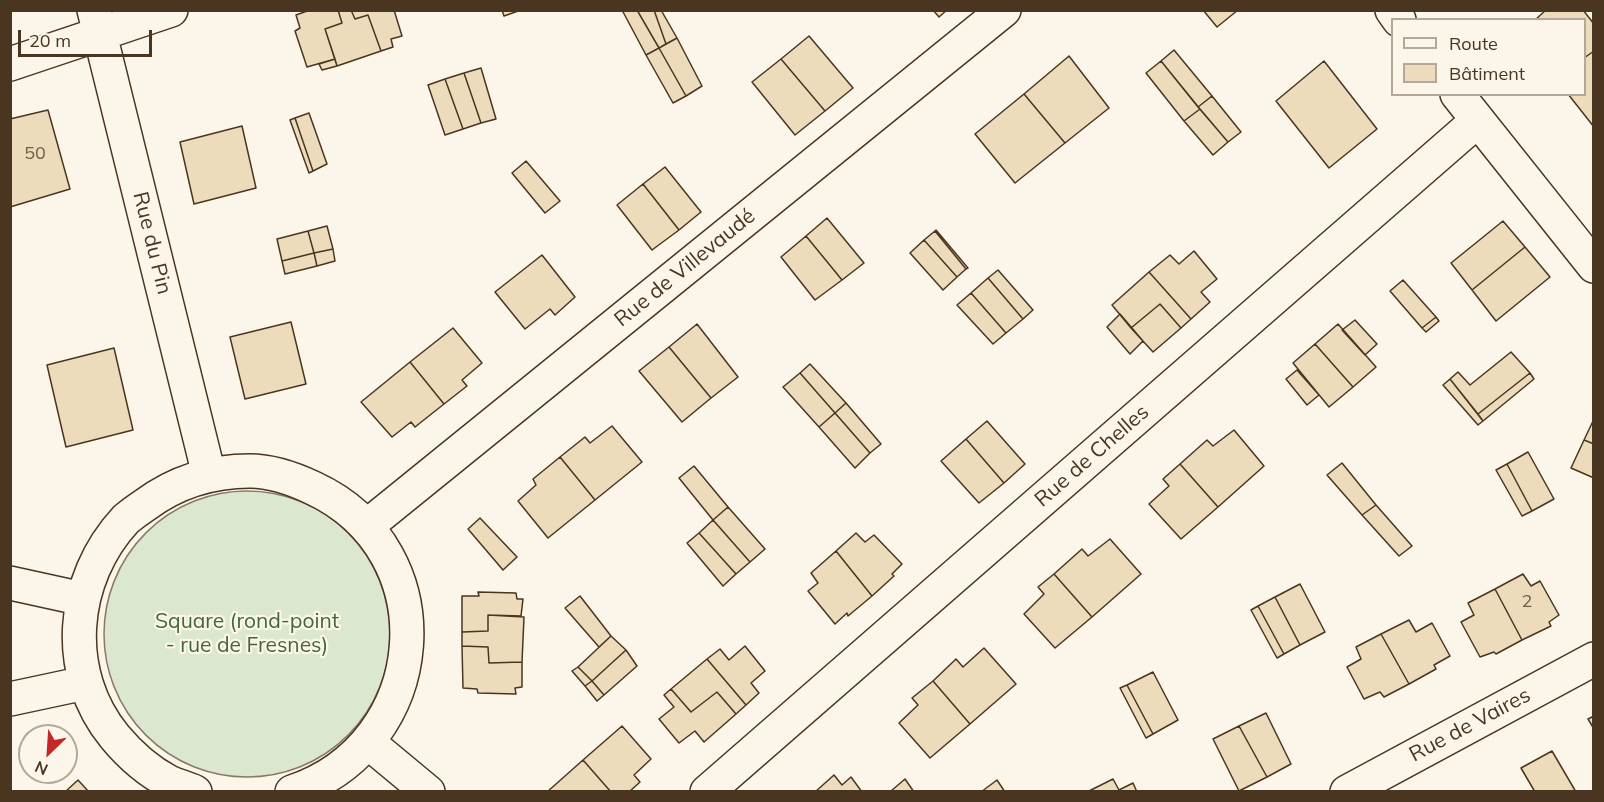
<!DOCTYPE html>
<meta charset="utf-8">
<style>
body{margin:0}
#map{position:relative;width:1604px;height:802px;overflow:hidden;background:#fbf6e9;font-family:Mulish,sans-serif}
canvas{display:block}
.frame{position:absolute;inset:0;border:12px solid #4a3520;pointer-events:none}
.legend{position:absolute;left:1391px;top:18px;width:195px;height:78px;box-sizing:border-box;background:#fbf6e9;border:2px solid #b4a999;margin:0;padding:8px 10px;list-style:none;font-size:18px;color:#4a3520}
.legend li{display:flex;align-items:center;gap:12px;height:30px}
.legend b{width:30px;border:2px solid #b4a999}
.north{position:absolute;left:18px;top:724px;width:60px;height:60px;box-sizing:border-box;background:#fbf6e9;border:2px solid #b4a999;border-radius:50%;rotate:205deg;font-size:16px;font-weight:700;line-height:24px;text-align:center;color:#4a3520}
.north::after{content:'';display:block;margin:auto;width:21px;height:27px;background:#c62828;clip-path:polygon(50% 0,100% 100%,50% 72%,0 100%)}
.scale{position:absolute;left:18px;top:30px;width:134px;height:27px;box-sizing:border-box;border:3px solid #4a3520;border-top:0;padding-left:8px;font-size:18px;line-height:21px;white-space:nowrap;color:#4a3520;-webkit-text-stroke:4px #fbf6e9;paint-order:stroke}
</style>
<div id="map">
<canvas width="1604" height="802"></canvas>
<div class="frame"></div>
<ul class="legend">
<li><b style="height:8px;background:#fbf6e9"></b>Route</li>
<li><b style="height:16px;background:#ecdcbc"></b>Bâtiment</li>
</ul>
<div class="north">N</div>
<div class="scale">20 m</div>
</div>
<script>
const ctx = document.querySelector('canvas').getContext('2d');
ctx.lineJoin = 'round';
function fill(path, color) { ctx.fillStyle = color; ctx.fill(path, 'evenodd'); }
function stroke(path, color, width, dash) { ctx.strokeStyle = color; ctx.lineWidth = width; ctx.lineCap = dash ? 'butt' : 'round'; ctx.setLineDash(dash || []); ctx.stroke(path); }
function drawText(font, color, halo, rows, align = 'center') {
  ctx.font = font + ' Mulish,sans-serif'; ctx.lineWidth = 4.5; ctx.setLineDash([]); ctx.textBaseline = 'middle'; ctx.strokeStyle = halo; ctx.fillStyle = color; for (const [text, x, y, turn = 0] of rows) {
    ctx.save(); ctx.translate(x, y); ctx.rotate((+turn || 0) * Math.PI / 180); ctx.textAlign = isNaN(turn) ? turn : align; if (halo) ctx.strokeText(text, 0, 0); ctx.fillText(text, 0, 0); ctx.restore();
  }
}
const green = new Path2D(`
 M104 634a143 143 0 1 1 286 0a143 143 0 1 1-286 0Z`);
const building = new Path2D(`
 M310,10H338L342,23L325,29L335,59L307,67L295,31L300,28L296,15Z
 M338,10H351L355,19L368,15L381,51L337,66L325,29L342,23Z
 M351,10H394L402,36L391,39L393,47L381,51L368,15L355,19Z
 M502,10H521L504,16Z
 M622,10H637L659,48L646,55Z
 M637,10H654L666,44L659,48Z
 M654,10H661L677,38L666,44Z
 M933,10H947L939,17Z
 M1203,10H1238L1217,27Z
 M1546,10H1583L1594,24V51L1584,58V20H1535Z
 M809,36L853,88L825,111L781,59Z
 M677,38L702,86L686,96L659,48Z
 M659,48L686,96L673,103L646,55Z
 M1174,50L1212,96L1198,107L1161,61Z
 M1594,51V127L1568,94H1584V58Z
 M1069,56L1109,108L1065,143L1024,94Z
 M335,59L337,66L322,70L319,64Z
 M781,59L825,111L795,135L752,82Z
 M1161,61L1200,109L1184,121L1146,73Z
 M1324,61L1377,129L1329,168L1276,101Z
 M481,68L496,119L481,123L464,73Z
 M464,73L481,123L463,129L445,79Z
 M445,79L463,129L445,135L428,85Z
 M1024,94L1065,143L1015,183L975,134Z
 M1212,96L1241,132L1228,142L1198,107Z
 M1200,109L1228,142L1213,155L1184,121Z
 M48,110L70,189L10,207V119Z
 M309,113L327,164L313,171L295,118Z
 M295,118L313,171L309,173L290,120Z
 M242,126L256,188L194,204L180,142Z
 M526,161L560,201L545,213L512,173Z
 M665,167L701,212L679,230L643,184Z
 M643,184L679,230L652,250L617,205Z
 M827,218L864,263L842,280L806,236Z
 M1503,221L1525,247L1472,290L1451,263Z
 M327,226L333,249L314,253L308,231Z
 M936,230L968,268L966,269L935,231Z
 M308,231L314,253L282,261L277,239Z
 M935,231L966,269L957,277L924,240Z
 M806,236L842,280L815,300L781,257Z
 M924,240L957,277L943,290L910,253Z
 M1525,247L1550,277L1496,321L1472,290Z
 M333,249L335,261L317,266L314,253Z
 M1194,251L1217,279L1201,292L1210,302L1191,319L1149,272L1170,255L1179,264Z
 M314,253L317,266L285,274L282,261Z
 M542,255L575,297L555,315L550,309L525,329L495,292Z
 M998,270L1033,310L1023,319L988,278Z
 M1149,272L1191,319L1181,328L1160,304L1131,328L1112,305Z
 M988,278L1023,319L1006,333L971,293Z
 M1403,280L1436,317L1422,328L1390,291Z
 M971,293L1006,333L993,344L957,305Z
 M1160,304L1181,328L1153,352L1131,328Z
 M1120,314L1143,341L1130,354L1107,327Z
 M1436,317L1439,321L1426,332L1422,328Z
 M1355,320L1377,344L1365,355L1342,330Z
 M291,322L306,384L245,399L230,337Z
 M697,324L738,377L711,398L669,347Z
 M1338,324L1376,367L1353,387L1315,344Z
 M453,328L482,363L462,380L467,386L444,404L410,362Z
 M1315,344L1353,387L1329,407L1293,363Z
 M669,347L711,398L682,422L639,371Z
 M114,348L133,430L66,447L47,365Z
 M1511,352L1530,373L1478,414L1450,379L1458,372L1470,385Z
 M410,362L444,404L415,427L411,422L392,437L361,402Z
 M810,364L846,403L835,413L800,373Z
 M1297,370L1319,395L1307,405L1286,379Z
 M800,373L835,413L819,427L783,387Z
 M1530,373L1534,379L1483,421L1478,414Z
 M1450,379L1483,421L1478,425L1443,385Z
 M846,403L881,444L870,453L835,413Z
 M835,413L870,453L855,468L819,427Z
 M1594,419V444L1584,440Z
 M987,421L1025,464L1004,483L966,439Z
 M612,426L642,462L595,500L560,457L585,437L590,443Z
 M1234,430L1264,466L1218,507L1180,464L1207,440L1213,446Z
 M966,439L1004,483L979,503L941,461Z
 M1584,440L1594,444V478L1571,468Z
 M1528,452L1554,499L1532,511L1507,464Z
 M560,457L595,500L548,538L518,501L536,485L533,479Z
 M1342,463L1376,505L1362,515L1327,475Z
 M1180,464L1218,507L1181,539L1149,504L1169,486L1163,479Z
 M1507,464L1532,511L1522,516L1496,470Z
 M694,466L728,507L713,520L679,478Z
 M1376,505L1412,546L1399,556L1362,515Z
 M728,507L765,549L750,562L713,520Z
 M480,518L517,557L503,570L468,529Z
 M713,520L750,562L736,574L699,533Z
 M699,533L736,574L723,586L687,543Z
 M856,533L865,542L874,535L902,564L892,574L894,576L872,596L836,551Z
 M1110,539L1141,574L1092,617L1054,574L1082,549L1088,556Z
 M836,551L872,596L848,616L847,613L835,624L808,591L818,583L811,573Z
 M1054,574L1092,617L1055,648L1024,614L1044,594L1038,587Z
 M1523,574L1531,586L1540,581L1559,615L1549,622L1551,626L1522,640L1495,589Z
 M1300,584L1325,632L1300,645L1275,597Z
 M1495,589L1522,640L1496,654L1494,652L1480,657L1461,622L1474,615L1468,603Z
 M478,592L516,593L517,599H523L521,616L488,615V631L462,632V596H479Z
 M580,596L611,636L599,647L565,608Z
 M1275,597L1300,645L1284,654L1258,606Z
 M1258,606L1284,654L1277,658L1251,610Z
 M488,615L524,617L522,662L489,663L488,647L462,646V632L488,631Z
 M1409,620L1416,632L1432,623L1450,656L1434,665L1436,669L1409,684L1381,634Z
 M1381,634L1409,684L1384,697L1380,692L1364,699L1347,667L1361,659L1356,647Z
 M611,636L626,650L592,681L578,667Z
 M462,646L488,647L489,663L522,662V687L515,688L516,694L478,693L477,689L463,688Z
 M745,646L765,671L751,683L759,693L746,705L707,659L720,649L729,660Z
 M984,648L1016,684L970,724L933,681L956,659L963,667Z
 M626,650L637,666L604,695L592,681Z
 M707,659L746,705L736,714L717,692L691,712L671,689Z
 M578,667L592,681L585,686L572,671Z
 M1153,672L1178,720L1153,734L1127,685Z
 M592,681L604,695L597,701L585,686Z
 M933,681L970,724L930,758L899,723L918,705L912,698Z
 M1127,685L1153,734L1146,738L1120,688Z
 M671,689L691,712L717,692L736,714L704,742L695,731L679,743L659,719L674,707L664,695Z
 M1266,713L1291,764L1267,777L1239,726Z
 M1594,716V729L1588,719Z
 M622,726L651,759L634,775L640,782L629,792H611L583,760Z
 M1239,726L1267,777L1239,791L1213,739Z
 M1552,751L1576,792H1535L1521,768Z
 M583,760L611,792H547Z
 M834,775L842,785L851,777L862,792H815Z
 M905,779L914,792H891V791Z
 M1113,779L1119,790L1133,783L1137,792H1087Z
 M78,780L89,792H65Z
 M997,780L1005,792H981Z`);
const minor = new Path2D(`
 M94,10L209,475
 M1392,10L1399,20
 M10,64L171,10
 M1457,94L1594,266
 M367,526L1004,10
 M10,583L83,599
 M10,699L85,683
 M369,743L428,792
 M195,792C187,788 177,786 169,782C148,771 130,755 115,737C62,673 70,579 126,519C132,514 139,509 145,505C176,482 211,471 250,471C271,471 294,479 313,488C449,551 433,745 292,792
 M707,792L1477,121
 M1347,792L1594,659`);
const numberNames = [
 ["50",35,154],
 ["2",1527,602]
];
const streetNames = [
 ["Rue du Pin",152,243,76],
 ["Rue de Villevaudé",685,268,-39],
 ["Rue de Chelles",1092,456,-41],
 ["Rue de Vaires",1470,725,-28]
];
const parkNames = [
 ["Square (rond-point",247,622],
 ["- rue de Fresnes)",247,646]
];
fill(green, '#dce7d0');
stroke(green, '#887966', 1.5);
fill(building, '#ecdcbc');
stroke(building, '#4a3520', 1.5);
stroke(minor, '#4a3520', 36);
stroke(minor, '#fbf6e9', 33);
drawText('18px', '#725f47', null, numberNames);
drawText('21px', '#4a3520', '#fbf6e9', streetNames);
drawText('21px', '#436837', '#fbf6e9', parkNames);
</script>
